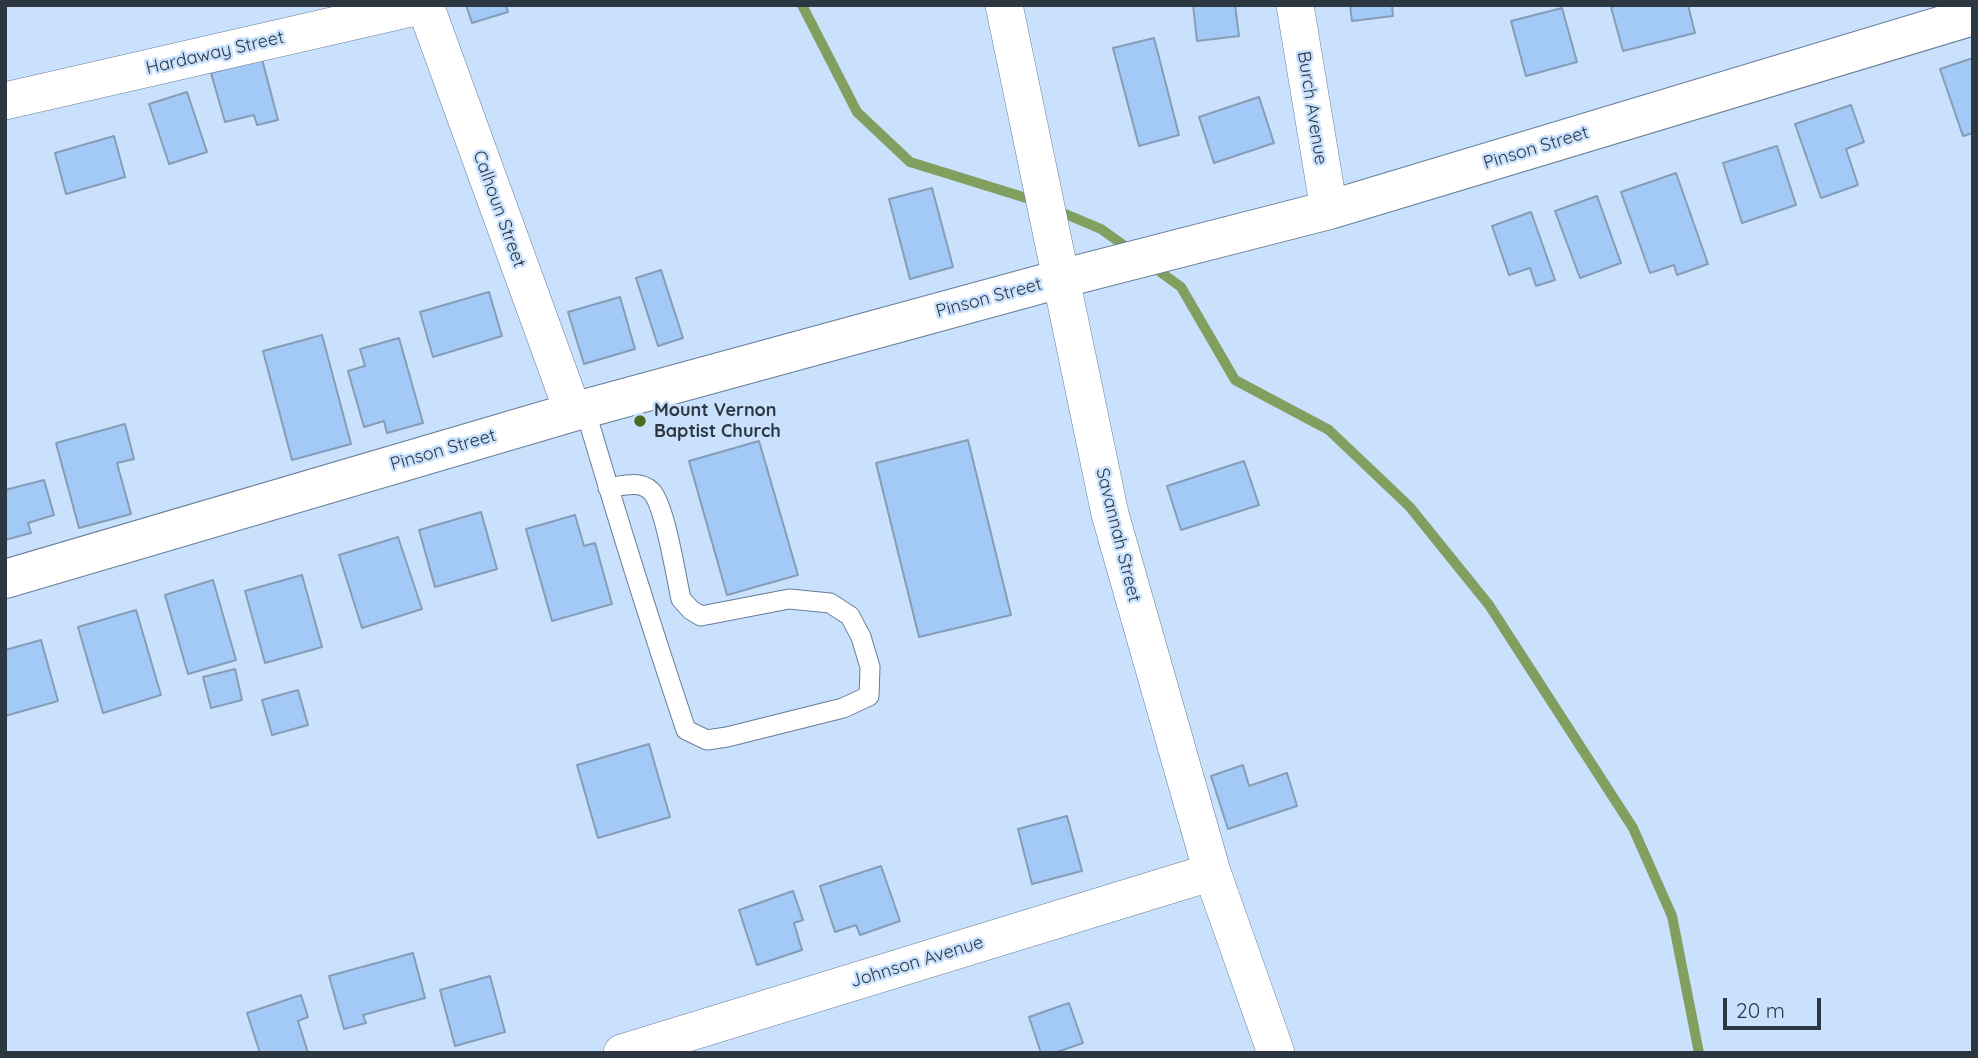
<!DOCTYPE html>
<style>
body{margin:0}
#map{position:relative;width:1978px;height:1058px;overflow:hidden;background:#c9e1fd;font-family:Quicksand,sans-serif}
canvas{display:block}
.frame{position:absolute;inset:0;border:7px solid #2d3742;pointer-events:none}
.scale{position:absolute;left:1723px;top:998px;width:98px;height:32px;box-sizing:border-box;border:4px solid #2d3742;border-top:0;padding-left:9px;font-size:21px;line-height:24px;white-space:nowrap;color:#2d3742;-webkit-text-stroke:5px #c9e1fd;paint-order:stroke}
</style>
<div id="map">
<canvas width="1978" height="1058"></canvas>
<div class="frame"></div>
<div class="scale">20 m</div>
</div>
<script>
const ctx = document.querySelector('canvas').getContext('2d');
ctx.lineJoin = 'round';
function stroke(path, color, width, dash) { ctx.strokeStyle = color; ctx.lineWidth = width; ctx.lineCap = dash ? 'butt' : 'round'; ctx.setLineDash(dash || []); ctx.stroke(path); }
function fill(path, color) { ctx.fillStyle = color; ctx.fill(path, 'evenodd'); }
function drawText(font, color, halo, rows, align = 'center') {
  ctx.font = font + ' Quicksand,sans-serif'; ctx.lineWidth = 5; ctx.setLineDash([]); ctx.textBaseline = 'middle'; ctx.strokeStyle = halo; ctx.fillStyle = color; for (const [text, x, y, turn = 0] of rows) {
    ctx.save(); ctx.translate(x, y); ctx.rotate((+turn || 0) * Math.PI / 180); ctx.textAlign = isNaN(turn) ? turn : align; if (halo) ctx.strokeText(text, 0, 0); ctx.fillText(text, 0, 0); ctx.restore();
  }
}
const stream = new Path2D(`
 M802,5L857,112L910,162L1036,201
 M1056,210L1101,229L1129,249
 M1152,266L1181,287L1235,380L1329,430L1409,506L1489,605L1633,828L1672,916L1699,1053`);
const building = new Path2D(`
 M466,5H506L508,12L472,23Z
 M1193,5H1235L1239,36L1197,41Z
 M1350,5H1392L1393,16L1352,21Z
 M1620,5H1688L1695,33L1623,51L1611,7Z
 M1562,8L1577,62L1526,76L1511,21Z
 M1154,38L1179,135L1139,146L1113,48Z
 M1973,58V133L1963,136L1940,69Z
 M262,59L278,120L257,125L254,115L225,122L211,73Z
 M187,92L207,152L169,164L149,104Z
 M1259,97L1274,143L1214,163L1199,117Z
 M1851,105L1864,142L1846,149L1858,185L1821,198L1795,124Z
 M114,136L125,177L66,194L55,153Z
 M1777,146L1796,205L1742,223L1723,163Z
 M1676,173L1708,264L1677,275L1674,265L1650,273L1621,192Z
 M932,188L953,267L910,279L889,199Z
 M1597,196L1621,263L1580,278L1555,211Z
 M1531,212L1555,280L1536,286L1530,268L1509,275L1492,226Z
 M661,270L683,338L658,346L636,278Z
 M489,292L502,336L433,357L420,312Z
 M620,297L635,349L584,364L568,312Z
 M322,335L351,444L292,460L263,351Z
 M399,338L423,423L387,433L384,421L364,427L348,371L365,366L360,349Z
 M125,424L134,459L117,463L131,514L79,528L56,443Z
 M968,440L1011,615L919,637L876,463Z
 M759,441L798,575L727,595L689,461Z
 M1244,461L1259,505L1181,530L1167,486Z
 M44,480L54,515L28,523L31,533L5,540V490Z
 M481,512L497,569L435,587L419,530Z
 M575,515L584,546L595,543L612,604L552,621L526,529Z
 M398,537L422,609L362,628L339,555Z
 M302,575L322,647L265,663L245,591Z
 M213,580L236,660L188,674L165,595Z
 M136,610L161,695L103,713L78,627Z
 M41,640L58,701L5,716V650Z
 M235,669L242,700L211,708L203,677Z
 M298,690L308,725L272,735L262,700Z
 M649,744L670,817L598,838L577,765Z
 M1243,765L1249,786L1287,773L1297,806L1228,829L1211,776Z
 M1067,816L1082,871L1032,884L1018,829Z
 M881,866L900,921L860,935L856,925L835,932L820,886Z
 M793,891L803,920L794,923L802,950L757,965L739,910Z
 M413,953L425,998L363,1015L366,1023L344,1029L329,976Z
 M490,976L505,1032L455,1046L440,990Z
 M301,995L308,1017L298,1021L308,1053H260L247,1013Z
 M1069,1003L1083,1043L1054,1053H1041L1029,1017Z`);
const service = new Path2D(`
 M585,409C617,517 650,623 686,730L707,740L727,737L843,708L869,696L870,667L861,637L850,616L830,603L789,599L701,616L691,610L681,599C676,577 665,504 651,491C640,480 622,486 608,488`);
const minor = new Path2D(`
 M425,5L573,412
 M1004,5L1110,514L1212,872L1276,1053
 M1295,5L1329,210
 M5,101L424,5
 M622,1053L1212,872`);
const tertiary = new Path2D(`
 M5,579L573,412L1060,279L1329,210L1973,16`);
const markers = [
 [640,421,7,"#4d6b20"]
];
const streetNames = [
 ["Hardaway Street",215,53,-13],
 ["Burch Avenue",1312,108,81],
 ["Pinson Street",1536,148,-17],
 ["Calhoun Street",499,209,70],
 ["Pinson Street",989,298,-15],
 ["Pinson Street",443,450,-16],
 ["Savannah Street",1118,535,76],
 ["Johnson Avenue",917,962,-17]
];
const poiNames = [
 ["Mount Vernon",654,411],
 ["Baptist Church",654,432]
];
stroke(stream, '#819f5e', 10);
fill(building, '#a3c9f7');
stroke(building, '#869cb7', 2);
stroke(service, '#677d96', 21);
stroke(minor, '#677d96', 38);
stroke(tertiary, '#677d96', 40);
stroke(service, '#fff', 19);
stroke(minor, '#fff', 37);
stroke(tertiary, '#fff', 38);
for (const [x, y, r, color] of markers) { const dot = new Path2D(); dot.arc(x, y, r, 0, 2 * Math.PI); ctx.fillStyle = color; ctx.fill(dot); stroke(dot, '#c9e1fd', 2.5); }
drawText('18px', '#2d3742', '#c9e1fd', streetNames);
drawText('bold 18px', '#2d3742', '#c9e1fd', poiNames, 'left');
</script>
